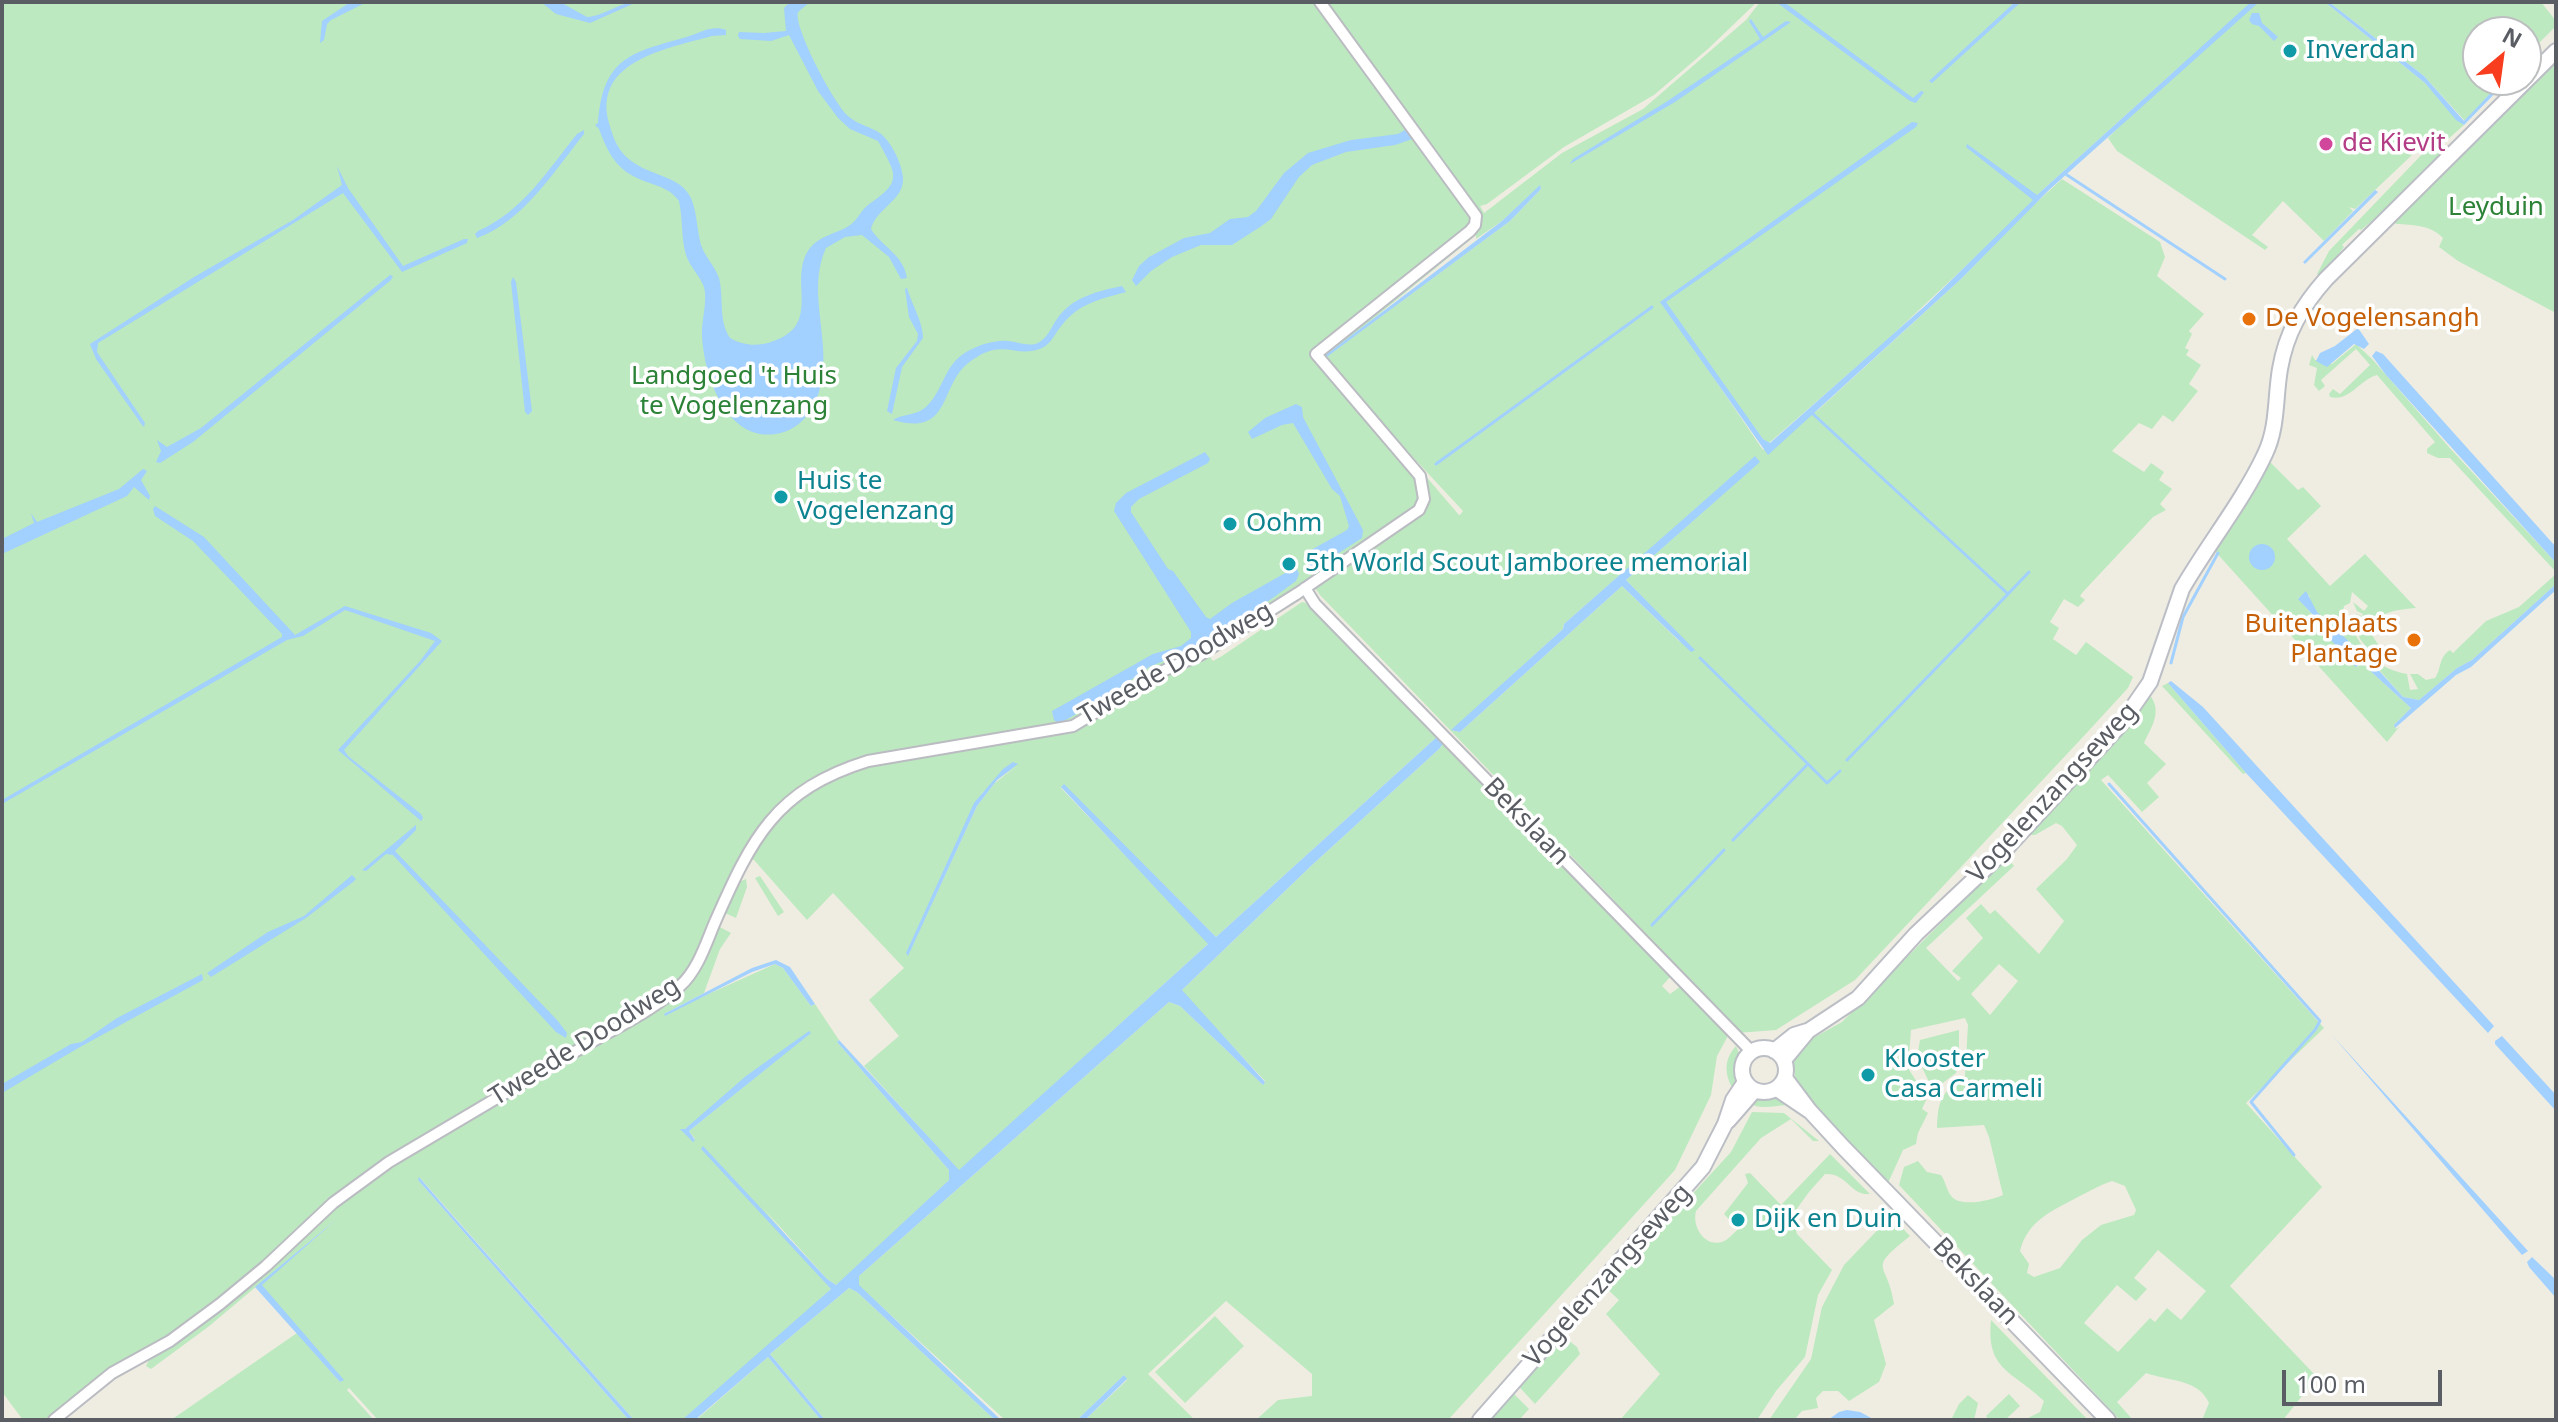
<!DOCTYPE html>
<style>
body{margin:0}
#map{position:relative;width:2558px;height:1422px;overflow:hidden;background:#efede2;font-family:"Noto Sans",sans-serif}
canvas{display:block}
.frame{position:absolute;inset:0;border:4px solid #5a5e64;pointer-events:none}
.north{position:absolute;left:2462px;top:16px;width:80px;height:80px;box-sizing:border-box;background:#fff;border:2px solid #bdbfc1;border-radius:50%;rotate:29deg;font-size:22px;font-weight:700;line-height:32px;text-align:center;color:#5a5e64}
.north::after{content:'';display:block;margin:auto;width:28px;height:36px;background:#f83e1e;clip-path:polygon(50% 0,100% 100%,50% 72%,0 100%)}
.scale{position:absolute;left:2282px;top:1370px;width:160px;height:36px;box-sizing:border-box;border:4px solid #5a5e64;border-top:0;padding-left:10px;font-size:24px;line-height:28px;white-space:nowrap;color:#5a5e64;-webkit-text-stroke:6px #fff;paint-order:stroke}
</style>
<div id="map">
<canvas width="2558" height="1422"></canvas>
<div class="frame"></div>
<div class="north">N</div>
<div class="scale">100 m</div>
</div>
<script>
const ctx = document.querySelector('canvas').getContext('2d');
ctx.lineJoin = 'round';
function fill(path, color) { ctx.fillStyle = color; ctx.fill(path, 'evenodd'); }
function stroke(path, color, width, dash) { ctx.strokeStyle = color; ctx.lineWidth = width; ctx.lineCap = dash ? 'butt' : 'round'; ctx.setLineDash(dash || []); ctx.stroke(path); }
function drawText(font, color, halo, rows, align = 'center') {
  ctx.font = font + ' "Noto Sans",sans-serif'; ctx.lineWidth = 7; ctx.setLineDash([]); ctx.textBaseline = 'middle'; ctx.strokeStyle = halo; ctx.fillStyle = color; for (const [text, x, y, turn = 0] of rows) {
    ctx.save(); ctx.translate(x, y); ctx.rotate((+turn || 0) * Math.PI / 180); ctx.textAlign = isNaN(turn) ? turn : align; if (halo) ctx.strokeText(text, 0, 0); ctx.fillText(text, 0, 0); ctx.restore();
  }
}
const green = new Path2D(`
 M2,2H1757L1709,48L1654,95L1564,147L1487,204L1480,206L1484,213L1562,153L1643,109L1746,20L1760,2H2325L2425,83L2456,119L2464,125L2447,140L2439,135L2431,137L2355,209L2349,207L2353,211L2324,241L2283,201L2252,235L2268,247L2265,250L2117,151L2108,138L2179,67L2037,195L2036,203L2062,179L2160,242L2165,257L2157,276L2204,314L2189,331L2192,334L2185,348L2189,350L2186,355L2201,365L2189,384L2198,391L2173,422L2163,415L2152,429L2139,423L2112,451L2144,472L2151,463L2164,472L2159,480L2172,489L2160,504L2166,510L2153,517L2082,593L2080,596L2085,600L2078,607L2064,599L2050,622L2059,628L2053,639L2076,655L2086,642L2133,677L2128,688L2082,738L1855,980L1776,1030L1737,1033L1736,1027L1320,595L1315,588L1317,584L1310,577L1200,650L1164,665L1071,722L867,760L780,806L687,973L661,997L386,1161L265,1265L169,1339L105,1373L44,1420H23L2,1392ZM1540,186L1541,189L1510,221L1330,354L1476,235V239L1502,221ZM2011,228L1961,279L1818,410L1763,450L1683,333L1763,439L1769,443L1886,341L2002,232ZM1370,411L1463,511L1460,515H1459ZM1755,457L1759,462L1626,580L1694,650L1679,641L1622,586L1460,732L1452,730L1563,629L1564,624Z
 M2329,2H2541L2556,21V29L2554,28L2526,56V32H2478V80H2503L2465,121L2424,76Z
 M2556,57V313L2458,261L2439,247L2443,238C2431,225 2413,225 2396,224L2393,220L2423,188L2426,191L2432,184L2431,181Z
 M2430,146L2446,149L2385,210L2361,230L2359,229L2342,245L2344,247L2321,277L2317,274L2329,251Z
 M2356,344L2373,360L2448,446L2556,563V572L2450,458H2438L2427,453V449L2435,442L2377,375C2359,380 2350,402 2330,397L2329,394L2333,389L2340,394L2370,365L2356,349L2321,380L2325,386L2319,391L2314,385L2317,368L2309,365L2312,355L2315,360L2332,364Z
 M2270,462L2298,490L2303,487L2321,506L2287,539L2330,586L2365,554L2416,608C2396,610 2374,611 2372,635L2381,649L2373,655L2360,639L2352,618L2356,614L2362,616L2363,614L2357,611L2353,602L2364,611L2368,606L2352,592L2350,603L2344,606L2343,611C2359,641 2368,667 2407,674L2410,690L2418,689L2410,674H2418L2426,680L2435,678C2442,668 2438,658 2450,650L2453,653L2486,621L2519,607L2556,574V584L2472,660L2457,668L2419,700L2403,697L2373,663L2367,668L2411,708L2394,725L2396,729L2400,726L2387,742L2213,549ZM2309,595C2311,618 2351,639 2366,658L2357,667L2298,598Z
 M1302,602L1306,603L1347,641L1439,735L1216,937L1063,785L1061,788L1209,943L959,1171L864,1066L899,1036L869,1000L904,968L833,893L807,920L754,860L749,858L761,838L801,793L868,764L1064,733L1075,729L1167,673L1207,653L1213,661L1222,656ZM1018,765L997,780L977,806L908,955L982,793Z
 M2168,683L2246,773L2243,774L2162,686Z
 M2149,694C2163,711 2152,726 2144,743L2166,764L2147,783L2159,797L2142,812L2108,775L2101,780L2324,1028L2246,1103L2322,1187L2230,1286L2317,1377L2283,1420H2202L2209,1403C2199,1379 2168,1381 2146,1373L2117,1402L2133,1420H2120L1899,1185L1904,1167L1918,1161L1927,1172L1941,1175C1946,1182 1947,1193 1953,1198C1964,1207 1992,1200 2003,1195L1989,1137L1984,1125L1937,1128C1938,1097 1942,1094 1965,1076L1968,1025L1965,1018L1911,1030L1908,1068L1927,1098L1922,1109L1928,1113L1918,1133L1916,1144L1903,1150L1888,1183L1818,1111L1796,1083L1793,1059L1804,1043L1842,1022L2007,857L2014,866L1926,948L1958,981L1961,978L1952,971L1983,938L1966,918L1981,904L1990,914L1995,910L2039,954L2064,921L2036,889L2067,859L2077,845L2062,826L2056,823L2035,835H2026L2081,778ZM1999,964L2018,981L1990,1015L1971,994ZM2112,1181L2125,1186L2136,1210L2134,1215L2101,1225L2082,1240L2060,1268L2034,1277L2027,1273L2029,1264L2020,1251C2028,1220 2052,1211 2078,1197C2090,1191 2100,1185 2112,1181ZM2158,1250L2206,1291L2181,1320L2167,1308L2155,1322L2150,1318L2118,1352L2084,1323L2117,1285L2136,1301L2147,1289L2134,1278Z
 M1445,741L1671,976L1662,986L1670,994L1681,986L1729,1034L1717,1056L1711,1095L1675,1170L1448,1420H1256L1278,1400L1312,1396V1374L1226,1301L1148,1374L1195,1420H1085L1127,1380L1124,1375L1077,1420H1005L858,1285L859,1276L1169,1002L1180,1006L1263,1085L1265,1081L1181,991L1311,866L1439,749Z
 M760,876L784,912L778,916L755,878Z
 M746,879L747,887L736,918L725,913V903L734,884Z
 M716,925L731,933L720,949L704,993L664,1014L775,964L783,968L811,1006L815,1004L839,1040L837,1042L949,1170V1180L842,1281L836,1285L827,1279L762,1207L831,1289L766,1350L682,1420H634L420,1178L418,1180L629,1420H378L349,1388L347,1390L374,1420H171L297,1333L340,1382L343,1380L261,1285L338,1218L208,1327L151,1369L146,1366L151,1356L375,1176L679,991ZM810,1033L689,1131L695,1139L693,1141L681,1129H685Z
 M1959,1030V1059L1956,1073L1933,1090L1917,1057L1920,1040Z
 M1736,1046L1739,1053V1082L1733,1089C1724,1074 1724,1059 1736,1046Z
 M1776,1096L1793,1105C1778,1104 1760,1111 1749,1103L1761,1097Z
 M1752,1112L1784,1113L1819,1141H1813L1791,1119L1761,1138L1696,1211C1692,1225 1703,1247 1722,1242C1728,1240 1734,1233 1738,1229L1724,1214L1748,1183L1745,1174L1750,1173L1781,1205L1830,1154L1870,1194C1850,1196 1848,1173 1825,1174L1809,1192L1796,1210L1793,1221L1797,1234L1832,1270L1818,1295L1805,1357L1776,1391L1757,1420H1620L1660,1374L1606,1314L1619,1300L1604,1286L1621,1272L1731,1152Z
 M1891,1216L1910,1236C1865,1272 1888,1260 1894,1304L1874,1320L1886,1364L1879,1382L1849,1401L1838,1391H1823L1816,1398L1818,1408L1802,1411L1794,1420H1769L1811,1359L1822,1307L1844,1265Z
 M849,1288L857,1292L995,1420H825L770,1354Z
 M1215,1316L1244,1346L1185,1403L1155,1372Z
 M1991,1320L2088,1420H2024L2040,1412L2044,1401C2012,1370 1986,1371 1991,1320Z
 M1563,1336L1577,1347L1580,1354L1535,1404L1512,1379Z
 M768,1357L821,1420H696Z
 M1506,1386L1529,1409L1519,1420H1476Z
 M2009,1394L2020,1406L2005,1420H1989L1986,1416Z
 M1968,1395L1978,1403L1974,1420H1951L1959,1404Z`);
const water = new Path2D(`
 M367,2L331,20L327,24L324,40L320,43L322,21L349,3Z
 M541,2H560L587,17C605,16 619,2 637,2L590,23L556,14Z
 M790,2H810L798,12C793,27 835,105 848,116C858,125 872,127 881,134C892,143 902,164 903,178C904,201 876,208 871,229C883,248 903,254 907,278L901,279L889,257L862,235L845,237L826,248C805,293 834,345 819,392C813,409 803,426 784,432C729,449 704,378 702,336C701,321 708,301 704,287C700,276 690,267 686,255C681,238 683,219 679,201C668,185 649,185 633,176C614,166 606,148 599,129L595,125L598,123C603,59 629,53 683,38C698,34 712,24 726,30V35L712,36C670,48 592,60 609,123C613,138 618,151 630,160C649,176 680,175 691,198C697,212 697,230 701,245C705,257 715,266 719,278C724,298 718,320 730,338C742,345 757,347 771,342C825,325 786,279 810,248C819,236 835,234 847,227C857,222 860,211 868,205C903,181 897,176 878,141L850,129L838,118L818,91L789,35L771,41L740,39L738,36L739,32L764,33L786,31L784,8Z
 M1776,2H1784L1913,98L1921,91L1924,92L1916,103L1910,101Z
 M2015,2H2021L1932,83L1929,81Z
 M2251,2H2259L2049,190L1961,279L1768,455L1660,302L1912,122L1918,123L1916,127L1666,302L1763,439L1770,443L1926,305L2033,200L1966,147L1967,144L2037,195Z
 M2325,2H2329L2424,76L2464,121L2503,80H2508L2464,125L2456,120L2425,83Z
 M2252,13H2259L2262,23L2278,37L2274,41L2259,26L2252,24L2249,20Z
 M1751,19L1763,37L1786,21L1791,22L1675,102L1570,164L1573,159L1666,102L1760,39L1749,21Z
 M1408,128L1415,138L1395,145L1346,152L1312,165L1299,177L1271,219L1260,227L1232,245H1201L1172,257L1151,271L1136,286L1132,280L1139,266L1149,257L1184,238L1210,233L1230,219L1248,217L1256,211L1284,173L1308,153L1351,140L1398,134Z
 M584,130V134C554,171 524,221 477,238L475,234L478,231C522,212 548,170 577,134Z
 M337,166L348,188L403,266L464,239H468L467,243L402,272L343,193L98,343L97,352L145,423L144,427L142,425L96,359L90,344L194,277L293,220L342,185Z
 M1540,185L1541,189L1510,221L1324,359L1323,357L1502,221Z
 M2375,190L2378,192L2305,264L2303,262Z
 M390,275L393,276L391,280L193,442L160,463L156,462L161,451L157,440L167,447L201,428Z
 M513,277L516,282L532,411L528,415L525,412L511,282Z
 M1122,286L1126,292C1101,299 1079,303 1062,325C1055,333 1052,343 1042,348C1013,360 1003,335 967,364C939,388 951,437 893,420C904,413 917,416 927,406C945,388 944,361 972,349C983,344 995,340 1008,341C1018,342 1028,347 1038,343C1048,338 1051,327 1057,319C1072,297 1098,291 1122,286Z
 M907,288C912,305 923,322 923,338L902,367L892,414L887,411L896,368L917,341L918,334L909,317L905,289Z
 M2358,328L2369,344L2364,349L2354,344L2327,367L2316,361L2320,353L2335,346Z
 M2376,351L2383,354L2556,547V563L2386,375L2372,356Z
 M1296,404L1302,407L1303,417L1363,530L1362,538L1311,571L1304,560L1311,550L1347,530L1349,526L1340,496L1332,489L1293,423L1282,425L1252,439L1248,432L1265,418Z
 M1205,452L1210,459L1208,463L1139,499L1131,507V512L1168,569L1173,571L1206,617L1210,619L1232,603L1296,567L1299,574L1296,581L1234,626L1190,650L1149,667L1115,691L1059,724L1054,720L1052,711L1153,654L1181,646L1191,638V632L1114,511L1116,503L1126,493Z
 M1755,456L1760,462L1626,580L1695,650L1691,652L1622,586L1460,732L1451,730L1563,629L1564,624Z
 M143,469L147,471L141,480L150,496L149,500L134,487L127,496L2,554V539L34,523L31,513L37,522L119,489Z
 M155,506L204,537L295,635L345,606L431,633L442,641L344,750L348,756L421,814L423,818L421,821L338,750L420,661L435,641L345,610L303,636L287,640L2,804V800L282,637V634L193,541L155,516L153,509Z
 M2249 557a13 13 0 1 1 26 0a13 13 0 1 1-26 0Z
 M2556,584V590L2471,667L2456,675L2395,728L2394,725L2411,708L2367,668L2372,663L2403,697L2419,700L2457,668L2472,660Z
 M2306,591L2317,612L2367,658L2356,667L2329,638L2331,634L2298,599Z
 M2171,681L2203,707L2494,1026L2488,1033L2246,773L2168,683Z
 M1439,735L1445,741L1439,749L1311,866L1182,990L1265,1082L1263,1085L1180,1006L1169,1002L859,1276V1285L1001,1420H995L857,1292L849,1288L770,1354L825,1420H821L768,1357L695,1420H682L831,1289L701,1149L703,1146L827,1279L836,1285L949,1180V1170L837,1042L839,1040L959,1170L1208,944L1061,787L1064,784L1216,937Z
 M1013,762L1018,764L997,780L977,806L908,956L906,953L974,803L1003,769Z
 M416,825V830L395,851L557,1020L567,1033L566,1038L556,1032L393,855L386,854L366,871L362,870Z
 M352,875L356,879L353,882L306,918L211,977L207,973L268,932L304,916Z
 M776,960L790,967L815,1004L811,1006L783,968L775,964L752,972L665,1016L664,1014L752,968Z
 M202,974L203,980L80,1047L2,1093V1084L71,1044L82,1042L117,1018Z
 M809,1031L811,1033L689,1131L695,1140L693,1142L680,1129H685L746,1076Z
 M2332,1035L2528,1251L2522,1255Z
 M2502,1036L2556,1095V1111L2495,1044V1041Z
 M419,1177L445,1207L634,1420H629L418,1180Z
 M338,1218L262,1285L344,1380L340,1382L255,1287Z
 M2532,1257L2556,1280V1298L2529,1267L2527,1262Z
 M1124,1375L1127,1379L1085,1420H1077Z
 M1847,1410L1860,1412L1875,1420H1828L1839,1412Z`);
const stream = new Path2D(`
 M2067,175L2225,279
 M1813,414L2008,594L1847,760
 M1436,464L1652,307
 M2008,594L2029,572
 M1700,658L1808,764
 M2171,663L2183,617L2218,553
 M2109,784L2320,1021L2315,1030L2251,1102L2294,1155
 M1733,840L1808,764L1827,783L1840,771
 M1652,925L1724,850`);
const street = new Path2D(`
 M1305,588L1315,604L1752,1052
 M54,1420L112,1373L170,1341L220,1304L266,1266L333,1203L389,1162C453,1124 518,1086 583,1047C615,1028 652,1011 680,986C698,970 706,943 715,922C752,838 775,790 868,761L1073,726L1165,670L1200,655L1298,593L1419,510L1424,499L1420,476L1316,354L1470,231L1475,225L1476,216L1320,2`);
const secondary = new Path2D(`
 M1742 1070a22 22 0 1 1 44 0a22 22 0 1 1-44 0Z
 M1774,1051L1794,1035L1807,1031
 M1784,1060L1808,1031L1858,998L1916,934L2004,851L2121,724L2150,682L2182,589C2208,544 2243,501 2265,454C2278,427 2275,398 2280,369C2286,333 2302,306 2326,279L2556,51
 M1785,1078L1809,1110L1843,1147L2108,1420
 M1777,1089L1808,1110
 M1728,1121L1755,1090
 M1480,1420L1703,1167L1725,1124L1733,1100L1745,1082`);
const markers = [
 [2290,51,8,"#0f9aa8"],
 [2326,144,8,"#d1479c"],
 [2249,319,8,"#e8710a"],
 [781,497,8,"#0f9aa8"],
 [1230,524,8,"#0f9aa8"],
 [1289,564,8,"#0f9aa8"],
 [2414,640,8,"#e8710a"],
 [1868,1075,8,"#0f9aa8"],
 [1738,1220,8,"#0f9aa8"]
];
const cultureNames = [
 ["Inverdan",2306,51],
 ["Huis te",797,482],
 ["Vogelenzang",797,512],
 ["Oohm",1246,524],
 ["5th World Scout Jamboree memorial",1305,564],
 ["Klooster",1884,1060],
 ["Casa Carmeli",1884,1090],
 ["Dijk en Duin",1754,1220]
];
const hotelNames = [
 ["de Kievit",2342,144]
];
const parkNames = [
 ["Leyduin",2496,208],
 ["Landgoed 't Huis",734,377],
 ["te Vogelenzang",734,407]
];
const foodNames = [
 ["De Vogelensangh",2265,319],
 ["Buitenplaats",2398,625,"right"],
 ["Plantage",2398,655,"right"]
];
const streetNames = [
 ["Tweede Doodweg",1176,664,-30],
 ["Vogelenzangseweg",2053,793,-47],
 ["Bekslaan",1526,822,46],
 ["Tweede Doodweg",585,1042,-32],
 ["Vogelenzangseweg",1608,1276,-48],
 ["Bekslaan",1975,1282,46]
];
fill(green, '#bce9bf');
fill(water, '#a2d0ff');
stroke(stream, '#a2d0ff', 3);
stroke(street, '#babcc2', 14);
stroke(secondary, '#bbbec5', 18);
stroke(street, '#fff', 10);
stroke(secondary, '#fff', 14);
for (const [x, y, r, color] of markers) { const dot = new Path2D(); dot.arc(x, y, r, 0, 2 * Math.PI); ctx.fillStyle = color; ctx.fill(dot); stroke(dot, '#fff', 3); }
drawText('26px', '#0d838f', '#fff', cultureNames, 'left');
drawText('26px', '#b23c85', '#fff', hotelNames, 'left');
drawText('26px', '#2c8236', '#fff', parkNames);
drawText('26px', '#c56008', '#fff', foodNames, 'left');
drawText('26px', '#5a5e64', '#fff', streetNames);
</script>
